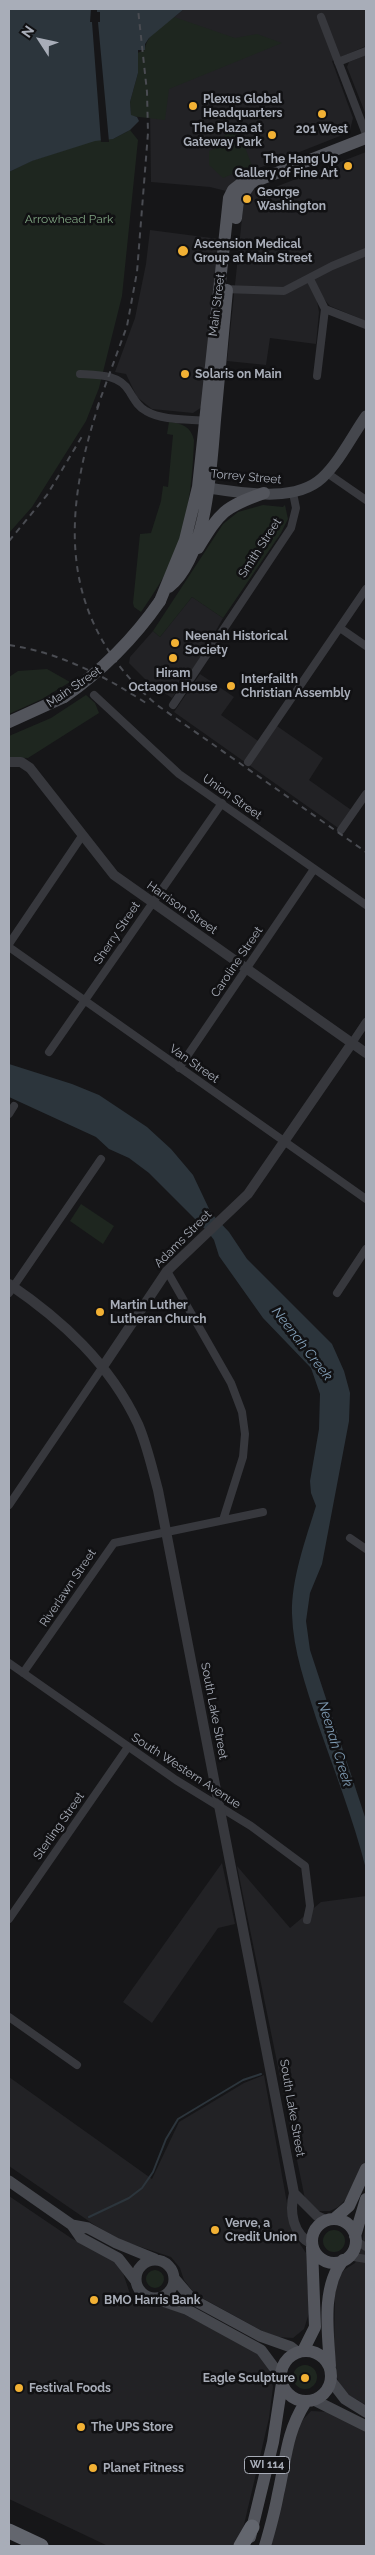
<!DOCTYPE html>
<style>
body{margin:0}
#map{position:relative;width:375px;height:2555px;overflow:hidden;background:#161618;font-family:Raleway,sans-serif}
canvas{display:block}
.frame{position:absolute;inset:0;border:10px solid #a8adb8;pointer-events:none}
.north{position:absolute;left:15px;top:15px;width:50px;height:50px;-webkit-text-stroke:4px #111113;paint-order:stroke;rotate:305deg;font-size:14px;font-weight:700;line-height:20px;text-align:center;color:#a8adb8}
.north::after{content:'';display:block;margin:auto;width:18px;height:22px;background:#a8adb8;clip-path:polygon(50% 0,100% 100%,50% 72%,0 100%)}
</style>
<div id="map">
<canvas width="375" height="2555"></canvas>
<div class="frame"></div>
<div class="north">N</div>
</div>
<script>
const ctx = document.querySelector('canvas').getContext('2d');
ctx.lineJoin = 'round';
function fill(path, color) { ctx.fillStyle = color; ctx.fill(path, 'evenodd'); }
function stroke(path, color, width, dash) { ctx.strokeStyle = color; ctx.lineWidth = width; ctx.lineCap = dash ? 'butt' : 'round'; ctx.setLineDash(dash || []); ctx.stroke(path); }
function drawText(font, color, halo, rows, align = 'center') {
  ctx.font = font + ' Raleway,sans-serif'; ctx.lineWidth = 5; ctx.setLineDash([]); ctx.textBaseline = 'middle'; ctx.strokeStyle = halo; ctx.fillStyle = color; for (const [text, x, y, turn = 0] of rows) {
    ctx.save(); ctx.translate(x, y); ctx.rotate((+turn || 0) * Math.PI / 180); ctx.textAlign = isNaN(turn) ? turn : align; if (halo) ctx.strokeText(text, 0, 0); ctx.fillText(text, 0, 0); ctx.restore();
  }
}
const built = new Path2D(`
 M184,9H366V46L332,61L353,118L350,130L345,134L259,168L251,176L238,177L226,191L210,187L151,182L149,38Z
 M366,55V115L347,67L349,62Z
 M366,152V321L330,306L324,299L317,301L319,312L316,344L270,338L266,365L227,361L244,199L249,192L256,189L265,191Z
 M150,230L219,239L202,407L193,413L152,409L137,397L126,374L115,372L135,318L146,264Z
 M192,597L223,618L203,654L172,698L150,684L129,663L130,657L153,631L160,637Z
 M200,674L234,697L221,715L261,743L274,724L323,758L309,780L354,812L341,830L174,712Z
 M222,1863L235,1924L218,1928L152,2023L123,2002Z
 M237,1866L290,1928L321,1902L366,1896V2161L346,2199L338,2207L330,2211H319L305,2199Z
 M264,2075L290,2220L294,2235L306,2253L309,2313L304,2329L293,2338L277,2337L264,2332L195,2294L184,2280L180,2268L171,2257L123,2241L96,2226L9,2166V2077L152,2179L179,2122L244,2083Z
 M9,2196L71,2238L115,2261L121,2267L130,2294L140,2301L153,2307H164L178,2311L255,2351L268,2365L273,2387L269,2418L239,2546H108L9,2499Z
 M366,2220V2405L347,2394L340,2385L337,2378L334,2348L335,2290L338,2278L344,2270L355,2263L361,2249Z
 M311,2411L330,2412L366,2431V2546H271L298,2425Z`);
const green = new Path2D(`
 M87,9L113,139L130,130L138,140L122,296L99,388L86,421L32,507L9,533V172L31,161L95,140Z
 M174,17L235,38L257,34L282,43L169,89L165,120L131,116L130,102L138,73L137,53L145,50C145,36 164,25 174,17Z
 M237,126L252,166L223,178L209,165V151L215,149V141L224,139L226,131Z
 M169,422C182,423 191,427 194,440C193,473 189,509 180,540C172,566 156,590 141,612L134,607L133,603L140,534L151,533L161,501L163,486L168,487L173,435L167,434Z
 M263,505L283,507L285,505L288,519L281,533L223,618L192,597L160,637L153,631L223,524L238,512Z
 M47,669L70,682L42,699L9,714V677L18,671Z
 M86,695L95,703L99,713L28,758L9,757V736L51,718Z
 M81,1204L114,1226L103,1244L70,1221Z
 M323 2241a11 11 0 1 1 22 0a11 11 0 1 1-22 0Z
 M146 2279a9 9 0 1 1 18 0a9 9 0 1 1-18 0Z
 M293 2377a12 12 0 1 1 24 0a12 12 0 1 1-24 0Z`);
const water = new Path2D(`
 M9,9H184L149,38L145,44V50H138V73L130,102L131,115L137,117L139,121L130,130L113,139L95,141L32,161L9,172Z
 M9,1064L72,1084L99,1095L147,1127L171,1149L193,1175L211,1213L229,1232L247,1259L332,1344L344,1371L350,1393L349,1421L322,1564L310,1593L306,1621L310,1650L366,1820V1869C353,1818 334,1770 317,1721C306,1686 293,1651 292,1614C291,1580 306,1538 316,1506L311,1493L310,1481L319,1429L320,1394L311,1368L263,1318L219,1256L214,1240L208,1232L149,1173L129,1158L109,1149L96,1137L9,1097Z`);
const pier = new Path2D(`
 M91,9H97V12H100V22H98L109,142H101L92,22H90Z`);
const stream = new Path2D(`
 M89,2217L129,2198L142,2188L153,2172L166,2139L178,2119L243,2080L261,2074`);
const minor = new Path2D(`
 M321,17L366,134
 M338,62L366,51
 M310,279L325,309L366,325
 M223,289L284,291L332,266L366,252
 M80,374C97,375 119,374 129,391C134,399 138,407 146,411C163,421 189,419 208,421
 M317,376L325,309
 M327,473L366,500
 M340,628L366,646
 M94,695L179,774L366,905
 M173,705L291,528L296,508L293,493
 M248,762L366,589
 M341,830L366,794
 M9,944L82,836
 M9,947L366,1199
 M352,1043L366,1022
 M49,1052L222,803
 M179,1068L314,869
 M9,1114L14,1106
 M167,1271L231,1383L242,1412L245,1434L243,1457L223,1520
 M9,1293L101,1159
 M337,1293L366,1249
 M9,1505L102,1368
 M350,1538L366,1549
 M9,1663L176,1780L251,1826L305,1866L310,1906L307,1920
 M23,1673L114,1543L263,1512
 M9,1919L128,1747
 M9,2017L77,2065
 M356,2241L366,2247
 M348,2256L366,2259`);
const tertiary = new Path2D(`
 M9,762H21L30,768L114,875L366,1053
 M9,1284C62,1320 110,1364 138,1424C147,1445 152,1468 158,1490L294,2193C289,2212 293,2235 312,2244
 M102,1368L167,1271L248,1194L352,1043
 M294,2193L317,2216L326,2220`);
const secondary = new Path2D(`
 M200,487C235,491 293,505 322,478C340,461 352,436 366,416
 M9,2181L72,2225L81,2238L118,2258L136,2281
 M72,2225L88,2228L116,2243L155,2259
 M136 2279a19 19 0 1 1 38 0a19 19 0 1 1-38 0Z
 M174,2278L192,2299L260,2336L291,2347L296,2351
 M154,2298L186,2309L261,2350L281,2377
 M331,2381L345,2399L366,2412
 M314,2400L366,2426`);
const primary = new Path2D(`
 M251,183L366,138
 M236,218L238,201L251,183
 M198,548C220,512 224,507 264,493
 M169,587C210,553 211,458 216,409C220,369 223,330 227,290
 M160,601L185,540L198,487L229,198L233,190L243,182L251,183
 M9,722L64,697
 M334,2219L349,2206L366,2169
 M312 2241a22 22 0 1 1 44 0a22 22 0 1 1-44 0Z
 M355,2236L366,2199
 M304,2349L315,2327L312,2247
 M281 2376a25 25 0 1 1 50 0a25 25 0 1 1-50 0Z
 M330,2366C328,2332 321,2288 343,2260
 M250,2537L273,2442L282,2383
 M265,2546C270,2529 275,2511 278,2494C286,2460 286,2433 305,2403`);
const motorway = new Path2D(`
 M9,2531L41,2546
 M241,2546L252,2527`);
const rail = new Path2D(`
 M99,404C61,518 59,621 157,705L366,852
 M97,408L127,326L137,272L148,133L147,92L138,9
 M9,541L47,495L84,433
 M9,645C61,653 105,676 149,705`);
const primaryBridge = new Path2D(`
 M64,697C103,670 133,640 160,601`);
const markers = [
 [193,106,5,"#f2b134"],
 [322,114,5,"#f2b134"],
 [272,135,5,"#f2b134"],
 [348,166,5,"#f2b134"],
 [247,199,5,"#f2b134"],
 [183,251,6,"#f2b134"],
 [185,374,5,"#f2b134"],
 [175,643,5,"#f2b134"],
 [173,658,5,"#f2b134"],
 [231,686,5,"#f2b134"],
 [100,1312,5,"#f2b134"],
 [215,2230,5,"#f2b134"],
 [94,2300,5,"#f2b134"],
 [305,2378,5,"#f2b134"],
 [19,2388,5,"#f2b134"],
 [81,2427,5,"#f2b134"],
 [93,2468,5,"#f2b134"]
];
const shields = [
 [267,2465,45]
];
const shieldNames = [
 ["WI 114",267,2465]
];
const poiNames = [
 ["Plexus Global",203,99],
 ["Headquarters",203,113],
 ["The Plaza at",262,128,"right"],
 ["Gateway Park",262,142,"right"],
 ["201 West",322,129,"center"],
 ["The Hang Up",338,159,"right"],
 ["Gallery of Fine Art",338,173,"right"],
 ["George",257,192],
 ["Washington",257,206],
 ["Ascension Medical",194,244],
 ["Group at Main Street",194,258],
 ["Solaris on Main",195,374],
 ["Neenah Historical",185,636],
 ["Society",185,650],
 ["Hiram",173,673,"center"],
 ["Octagon House",173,687,"center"],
 ["Interfailth",241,679],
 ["Christian Assembly",241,693],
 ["Martin Luther",110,1305],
 ["Lutheran Church",110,1319],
 ["Verve, a",225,2223],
 ["Credit Union",225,2237],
 ["BMO Harris Bank",104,2300],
 ["Eagle Sculpture",295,2378,"right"],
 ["Festival Foods",29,2388],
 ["The UPS Store",91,2427],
 ["Planet Fitness",103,2468]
];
const parkNames = [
 ["Arrowhead Park",69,219]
];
const streetNames = [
 ["Main Street",217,305,-83],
 ["Torrey Street",246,477,5],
 ["Smith Street",260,548,-57],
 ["Main Street",74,687,-34],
 ["Union Street",232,797,35],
 ["Harrison Street",182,908,35],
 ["Sherry Street",117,933,-56],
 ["Caroline Street",237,962,-56],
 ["Van Street",194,1064,35],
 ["Adams Street",183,1239,-45],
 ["Riverlawn Street",68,1588,-56],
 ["South Lake Street",214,1711,79],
 ["South Western Avenue",186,1771,33],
 ["Sterling Street",59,1826,-55],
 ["South Lake Street",292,2108,80]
];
const waterNames = [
 ["Neenah Creek",302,1344,52],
 ["Neenah Creek",335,1744,73]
];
fill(built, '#222225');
fill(green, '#1e261f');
fill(water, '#2c353c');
fill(pier, '#161618');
stroke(stream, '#2c353c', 2);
stroke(minor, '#37383d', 8);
stroke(tertiary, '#37383d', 10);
stroke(secondary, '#45474d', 11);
stroke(primary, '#53555c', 12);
stroke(motorway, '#63666e', 15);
stroke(rail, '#4a4c52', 2, [6, 5]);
stroke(primaryBridge, '#53555c', 12);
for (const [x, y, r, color] of markers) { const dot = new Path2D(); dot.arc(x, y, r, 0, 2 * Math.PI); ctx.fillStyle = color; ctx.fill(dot); stroke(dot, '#111113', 2); }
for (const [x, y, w] of shields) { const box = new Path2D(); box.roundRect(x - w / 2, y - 8.5, w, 17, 4); ctx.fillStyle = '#111113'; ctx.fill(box); stroke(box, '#a8adb8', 1); }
drawText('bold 11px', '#a8adb8', null, shieldNames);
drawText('bold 12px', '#a8adb8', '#111113', poiNames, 'left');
drawText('12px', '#7fa381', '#111113', parkNames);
drawText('12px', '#a8adb8', '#111113', streetNames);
drawText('italic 14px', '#7f9bb3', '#111113', waterNames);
</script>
